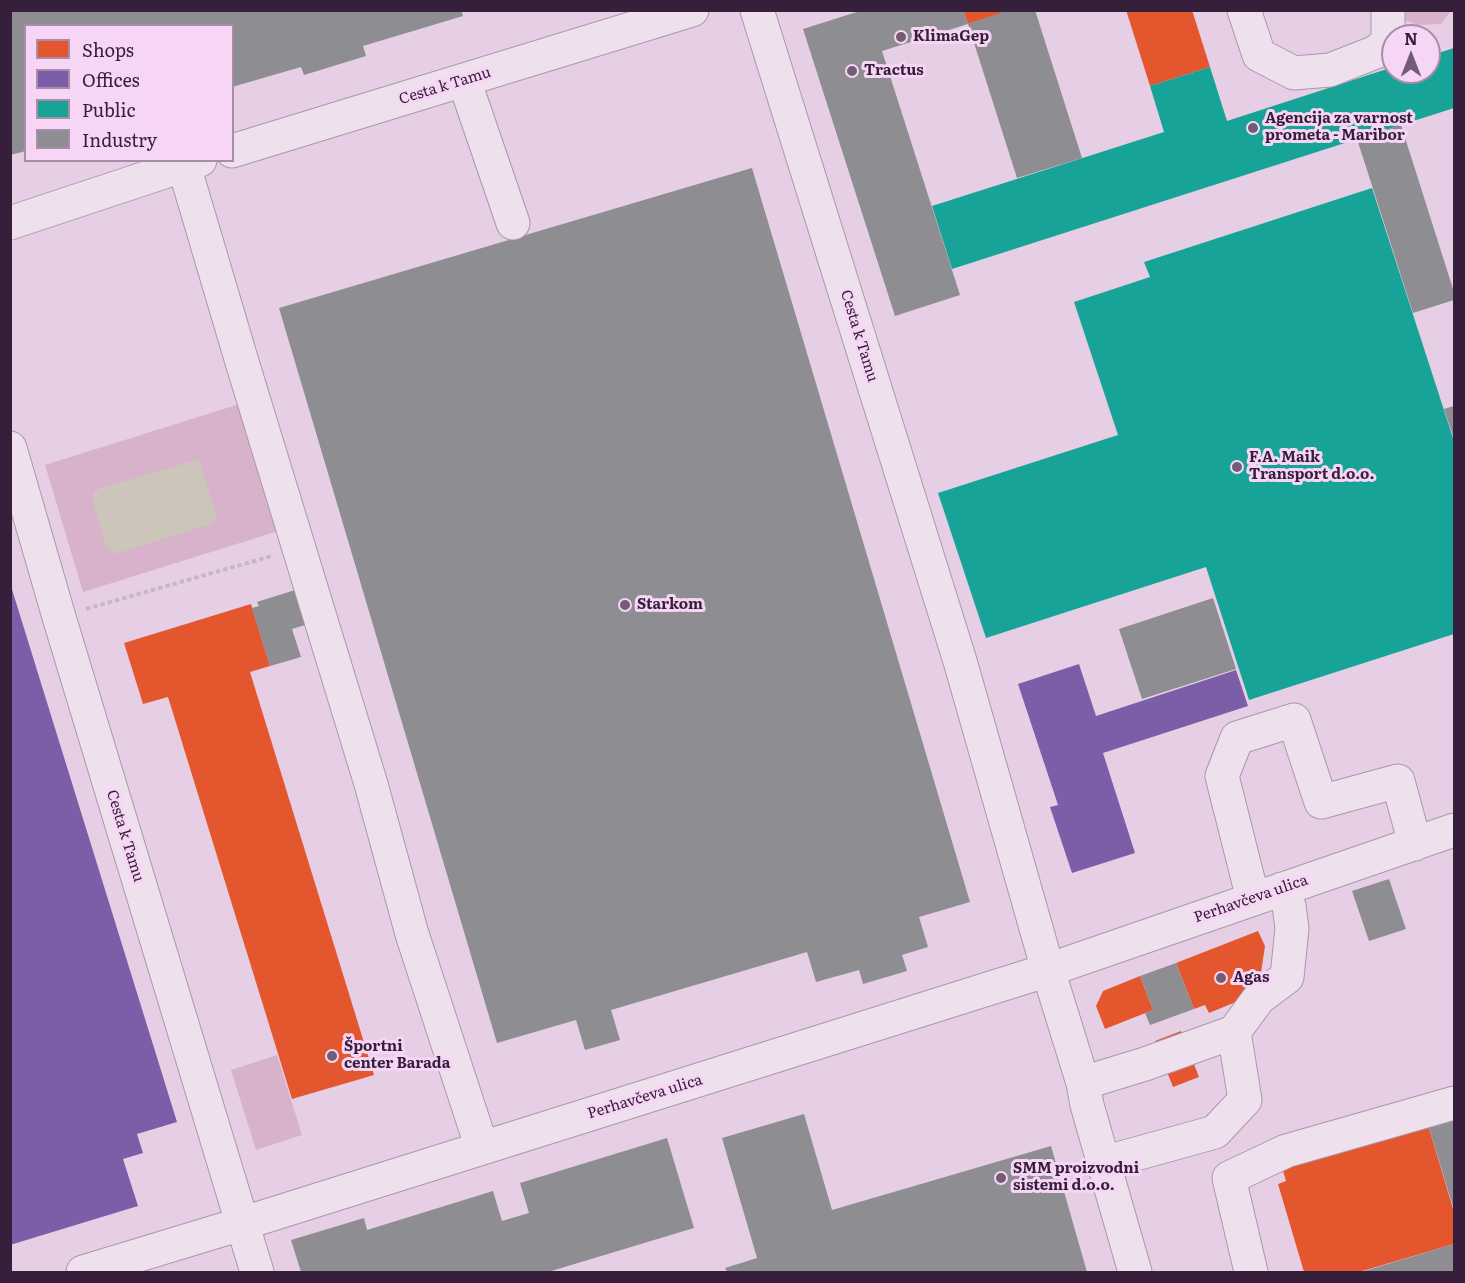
<!DOCTYPE html>
<meta charset="utf-8">
<style>
body{margin:0}
#map{position:relative;width:1465px;height:1283px;overflow:hidden;background:#e6cfe5;font-family:Literata,serif}
canvas{display:block}
.frame{position:absolute;inset:0;border:12px solid #351f3a;pointer-events:none}
.legend{position:absolute;left:24px;top:24px;width:210px;height:138px;box-sizing:border-box;background:#f6d5f5;border:2px solid #a98caa;margin:0;padding:8px 10px;list-style:none;font-size:18px;color:#351f3a}
.legend li{display:flex;align-items:center;gap:12px;height:30px}
.legend b{width:30px;border:2px solid #a98caa}
.north{position:absolute;left:1381px;top:24px;width:60px;height:60px;box-sizing:border-box;background:#f6d5f5;border:2px solid #a98caa;border-radius:50%;rotate:0deg;font-size:16px;font-weight:700;line-height:24px;text-align:center;color:#351f3a}
.north::after{content:'';display:block;margin:auto;width:21px;height:27px;background:#735d76;clip-path:polygon(50% 0,100% 100%,50% 72%,0 100%)}
</style>
<div id="map">
<canvas width="1465" height="1283"></canvas>
<div class="frame"></div>
<ul class="legend">
<li><b style="height:16px;background:#e4572e"></b>Shops</li>
<li><b style="height:16px;background:#7b5ea7"></b>Offices</li>
<li><b style="height:16px;background:#17a398"></b>Public</li>
<li><b style="height:16px;background:#8d8d92"></b>Industry</li>
</ul>
<div class="north">N</div>
</div>
<script>
const ctx = document.querySelector('canvas').getContext('2d');
ctx.lineJoin = 'round';
function fill(path, color) { ctx.fillStyle = color; ctx.fill(path, 'evenodd'); }
function stroke(path, color, width, dash) { ctx.strokeStyle = color; ctx.lineWidth = width; ctx.lineCap = dash ? 'butt' : 'round'; ctx.setLineDash(dash || []); ctx.stroke(path); }
function drawText(font, color, halo, rows, align = 'center') {
  ctx.font = font + ' Literata,serif'; ctx.lineWidth = 6; ctx.setLineDash([]); ctx.textBaseline = 'middle'; ctx.strokeStyle = halo; ctx.fillStyle = color; for (const [text, x, y, turn = 0] of rows) {
    ctx.save(); ctx.translate(x, y); ctx.rotate((+turn || 0) * Math.PI / 180); ctx.textAlign = isNaN(turn) ? turn : align; if (halo) ctx.strokeText(text, 0, 0); ctx.fillText(text, 0, 0); ctx.restore();
  }
}
const green = new Path2D(`
 M1397,11L1451,10V11L1441,24L1418,25L1401,19Z
 M265,396L304,523L83,592L45,465Z
 M277,1055L302,1135L256,1150L231,1070Z`);
const water = new Path2D(`
 M199,460L217,517L214,523L115,554L106,546L94,505L93,493L98,489L193,461Z`);
const shops = new Path2D(`
 M963,10H1008V11L968,24Z
 M1126,10H1192L1210,67L1150,86Z
 M251,604L270,666L250,672L374,1075L292,1099L168,697L143,704L124,643Z
 M1258,931L1265,946L1258,993L1209,1013L1205,1005L1194,1009L1176,963Z
 M1140,976L1153,1010L1105,1029L1096,1006L1103,991Z
 M1181,1031L1199,1077L1173,1087L1155,1041Z
 M1426,1118L1454,1212V1244L1359,1272H1304L1278,1184L1286,1181L1280,1161Z`);
const offices = new Path2D(`
 M10,583L177,1122L137,1134L143,1153L123,1159L138,1206L10,1245Z
 M1079,664L1096,716L1236,670L1248,706L1103,753L1135,853L1072,873L1050,807L1058,805L1018,684Z`);
const public = new Path2D(`
 M1454,48V108L952,269L932,206L1164,132L1150,86L1210,67L1227,121L1393,67V72H1429V56Z
 M1372,188L1454,441V634L1249,700L1206,567L986,638L938,493L1118,435L1074,302L1150,277L1144,262Z`);
const industry = new Path2D(`
 M10,10H461L463,16L363,46L366,56L304,75L301,67L232,87V26H26V151L10,155Z
 M863,10H963L968,24L882,51L960,295L895,316L803,29Z
 M1009,10H1035L1082,158L1017,178L968,24Z
 M1401,125L1454,292V300L1413,313L1357,139Z
 M752,168L970,902L919,917L928,947L902,955L907,971L863,984L859,970L816,982L807,952L611,1010L620,1040L585,1050L576,1020L497,1043L279,308Z
 M1454,406V439L1444,409Z
 M295,590L305,625L292,629L301,657L270,666L252,608L259,606L257,602Z
 M1213,598L1236,669L1142,699L1119,629Z
 M1389,879L1406,929L1369,941L1352,891Z
 M1176,963L1194,1009L1150,1025L1145,1013L1153,1010L1140,976Z
 M1454,1109V1210L1426,1118Z
 M804,1114L832,1210L1051,1146L1087,1272H727L725,1268L757,1258L722,1138Z
 M667,1138L694,1228L548,1272H301L291,1240L364,1218L367,1230L493,1191L502,1221L529,1213L520,1183Z
 M1454,1244V1272H1361Z`);
const path = new Path2D(`
 M86,609L272,556`);
const minor = new Path2D(`
 M757,10L960,661L1048,970L1083,1083L1087,1105L1135,1272
 M1244,10L1259,55L1294,73L1330,70L1376,52L1388,42V10
 M464,80L513,223
 M232,151L692,10
 M184,166L242,362L371,784L412,934L482,1148
 M10,223L200,160
 M10,448L59,617L257,1272
 M1253,899L1222,776L1237,738L1294,720L1321,802L1398,781L1415,844
 M1083,1083L1145,1064L1234,1032L1259,998L1287,977L1292,928L1289,906L1282,889
 M1103,1163L1215,1132L1245,1100L1234,1032
 M83,1272L241,1224L1048,970L1454,830
 M1251,1272L1229,1178L1286,1151L1454,1103`);
const markers = [
 [901,37,6,"#735d76"],
 [852,71,6,"#735d76"],
 [1253,128,6,"#735d76"],
 [1237,467,6,"#735d76"],
 [625,605,6,"#735d76"],
 [1221,978,6,"#735d76"],
 [332,1056,6,"#735d76"],
 [1001,1178,6,"#735d76"]
];
const poiNames = [
 ["KlimaGep",913,37],
 ["Tractus",864,71],
 ["Agencija za varnost",1265,119],
 ["prometa - Maribor",1265,136],
 ["F.A. Maik",1249,458],
 ["Transport d.o.o.",1249,475],
 ["Starkom",637,605],
 ["Agas",1233,978],
 ["Športni",344,1047],
 ["center Barada",344,1064],
 ["SMM proizvodni",1013,1169],
 ["sistemi d.o.o.",1013,1186]
];
const streetNames = [
 ["Cesta k Tamu",445,86,-17],
 ["Cesta k Tamu",859,336,73],
 ["Cesta k Tamu",125,836,73],
 ["Perhavčeva ulica",1251,899,-19],
 ["Perhavčeva ulica",645,1097,-17]
];
fill(green, '#d8b1cb');
fill(water, '#ccc6ba');
fill(shops, '#e4572e');
fill(offices, '#7b5ea7');
fill(public, '#17a398');
fill(industry, '#8d8d92');
stroke(minor, '#aa97ab', 35);
stroke(path, '#c5b7c6', 4, [4.5, 3]);
stroke(minor, '#eee0ed', 33);
for (const [x, y, r, color] of markers) { const dot = new Path2D(); dot.arc(x, y, r, 0, 2 * Math.PI); ctx.fillStyle = color; ctx.fill(dot); stroke(dot, '#f6d5f5', 2); }
drawText('bold 15px', '#351f3a', '#f6d5f5', poiNames, 'left');
drawText('15px', '#351f3a', '#f6d5f5', streetNames);
</script>
